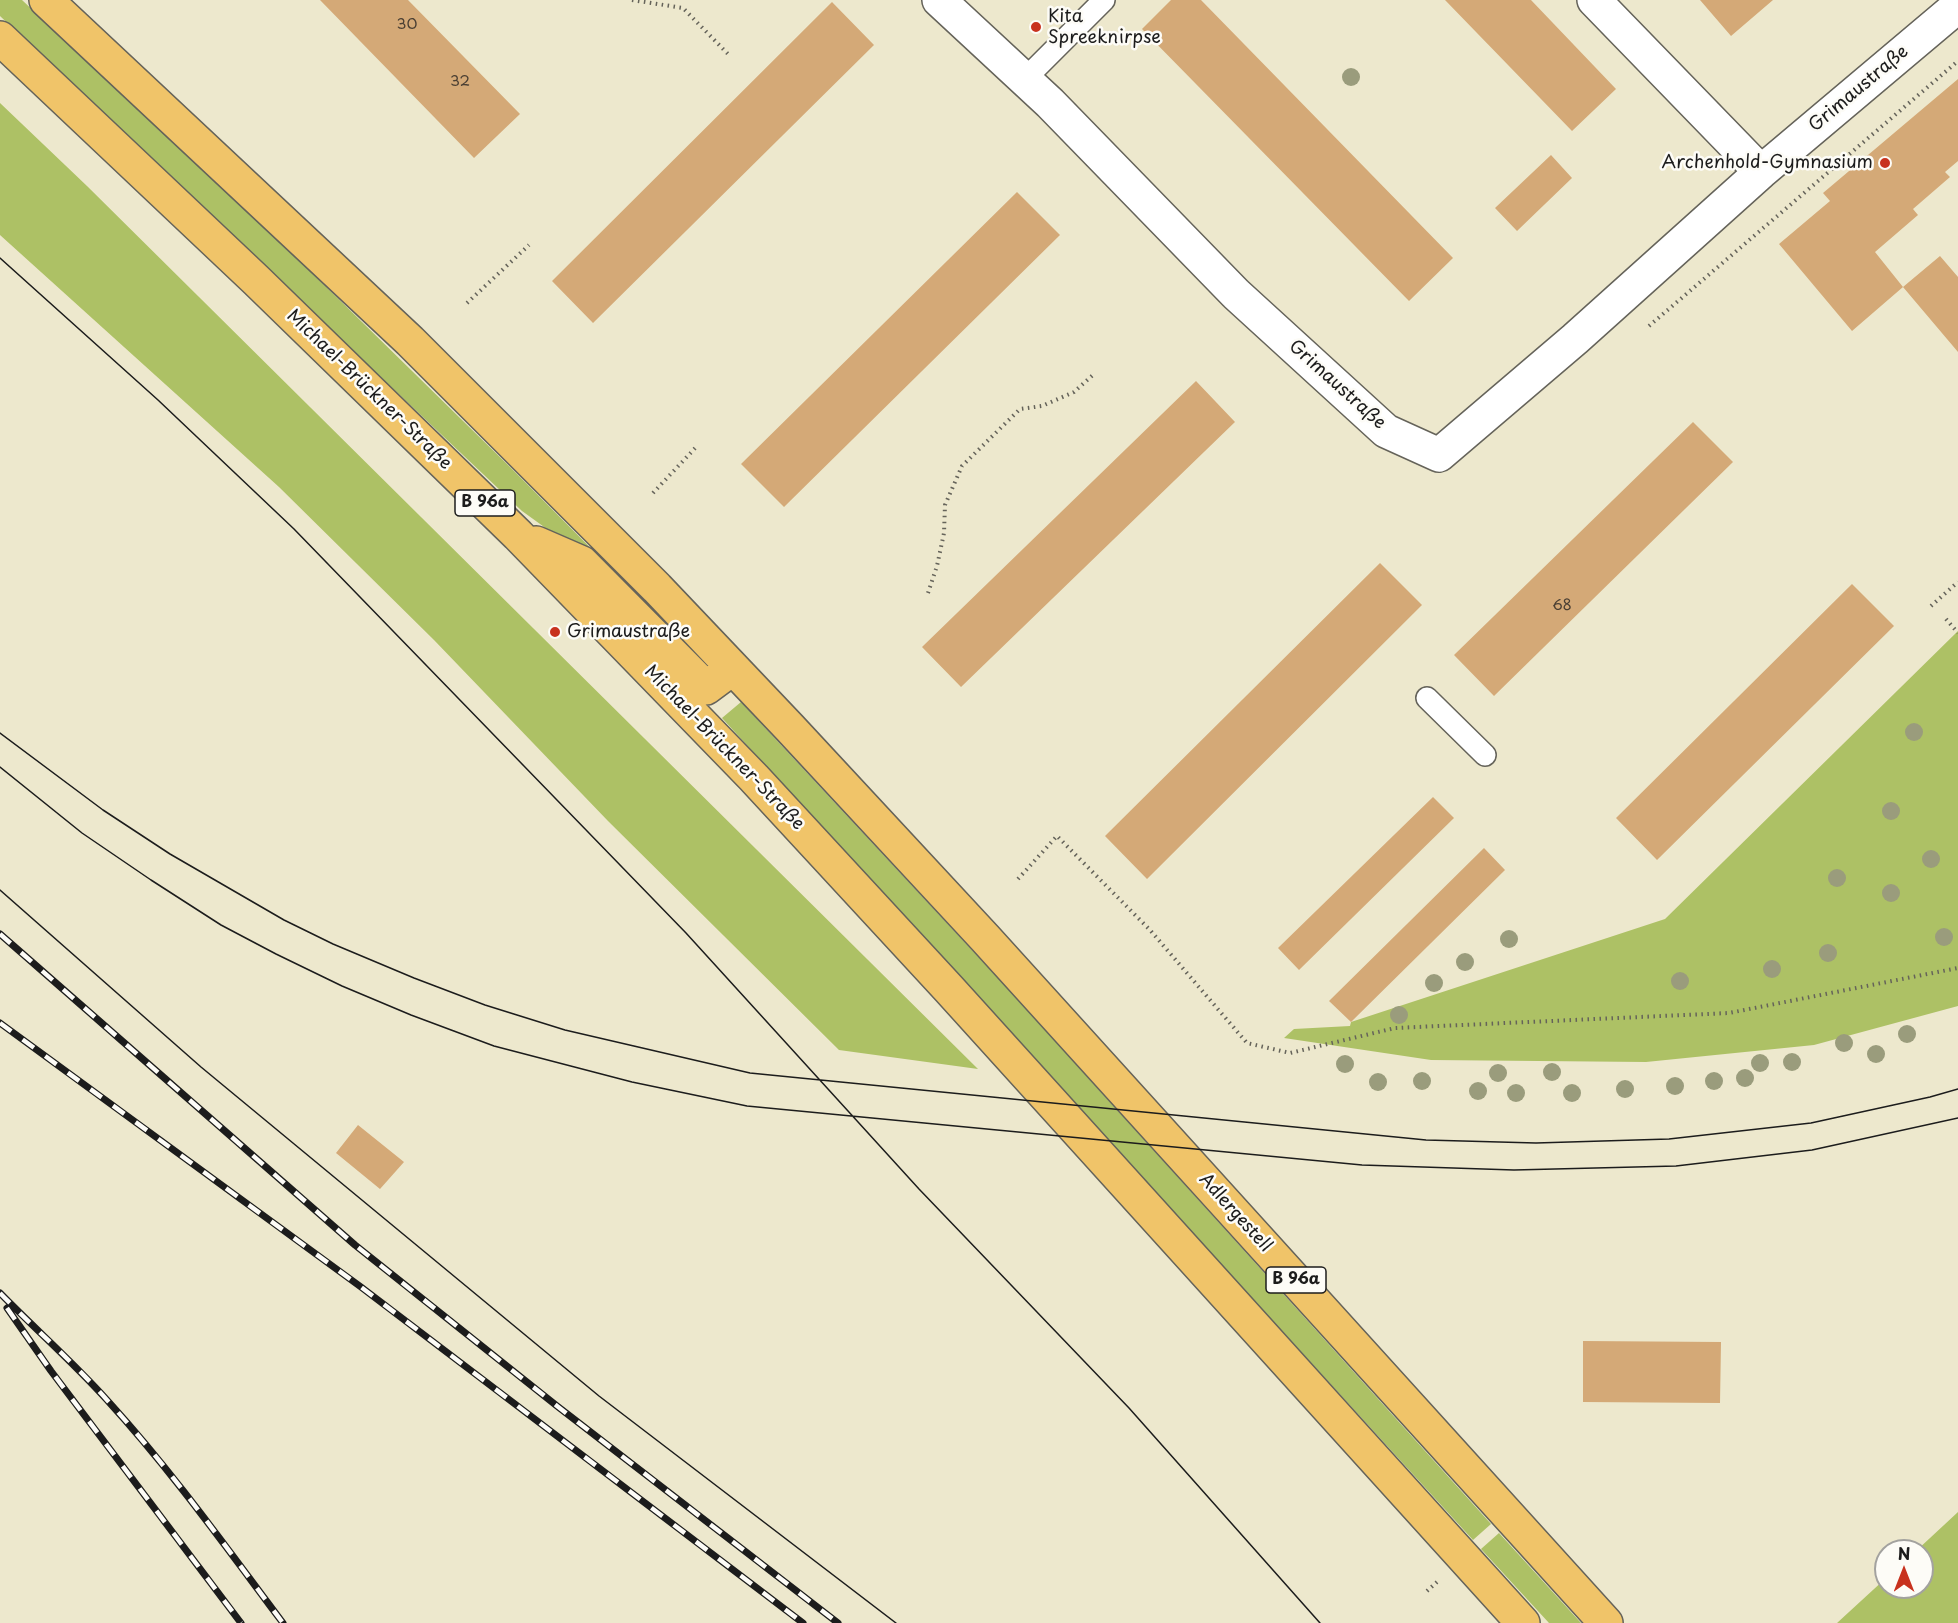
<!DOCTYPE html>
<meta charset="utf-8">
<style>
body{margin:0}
#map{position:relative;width:1958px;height:1623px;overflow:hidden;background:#ede8cd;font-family:"Playpen Sans",sans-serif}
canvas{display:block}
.north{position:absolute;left:1874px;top:1539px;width:60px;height:60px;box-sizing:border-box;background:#fdfcf7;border:2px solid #a3a29f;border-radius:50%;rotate:0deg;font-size:16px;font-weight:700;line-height:24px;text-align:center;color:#1c1c1c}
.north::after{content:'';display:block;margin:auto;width:21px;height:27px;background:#c8321e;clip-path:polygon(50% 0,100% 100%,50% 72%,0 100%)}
</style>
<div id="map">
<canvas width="1958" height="1623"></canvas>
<div class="north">N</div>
</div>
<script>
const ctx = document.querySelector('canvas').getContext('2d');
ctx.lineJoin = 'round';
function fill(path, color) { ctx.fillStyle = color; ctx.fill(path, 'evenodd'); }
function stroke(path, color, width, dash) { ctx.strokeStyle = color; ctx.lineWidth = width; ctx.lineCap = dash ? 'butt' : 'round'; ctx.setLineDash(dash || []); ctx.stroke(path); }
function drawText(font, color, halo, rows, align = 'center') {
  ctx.font = font + ' "Playpen Sans",sans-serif'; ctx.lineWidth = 5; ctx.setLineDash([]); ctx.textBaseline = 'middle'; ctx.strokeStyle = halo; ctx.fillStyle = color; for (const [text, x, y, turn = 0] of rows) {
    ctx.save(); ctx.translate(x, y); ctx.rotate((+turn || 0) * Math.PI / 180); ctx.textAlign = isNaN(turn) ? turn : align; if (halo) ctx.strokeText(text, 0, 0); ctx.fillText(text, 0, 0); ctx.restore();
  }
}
const green = new Path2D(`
 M0,0H22L312,273L510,467L699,657L692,663L590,560L522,511L0,16Z
 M0,103L87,186L978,1069L839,1050L608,821L434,640L279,487L0,235Z
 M1958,631V1006L1814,1045L1646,1062L1431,1060L1284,1038L1294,1029L1350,1026L1351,1022L1665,919Z
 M741,702L998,978L1491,1524L1473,1540L722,718Z
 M1958,1512V1623H1837L1886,1578V1587H1922V1551H1916Z
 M1499,1533L1581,1623H1549L1481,1549Z`);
const building = new Path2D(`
 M320,0H408L520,114L474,158Z
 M1171,0H1201L1453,258L1409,301L1142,29Z
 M1445,0H1531L1616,89L1572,131Z
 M1700,0H1773L1731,36Z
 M832,2L874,45L593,323L552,281Z
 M1958,79V161L1945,172L1950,177L1913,209L1918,215L1875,252L1903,287L1852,331L1779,244L1830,201L1823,193Z
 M1551,155L1572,178L1517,231L1495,208Z
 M1017,192L1060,235L784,507L741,464Z
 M1940,256L1958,277V352L1903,287Z
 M1196,381L1235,422L961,687L922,647Z
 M1693,422L1733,462L1494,696L1454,655Z
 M1380,563L1422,605L1147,879L1105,836Z
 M1852,584L1894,626L1657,860L1616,818Z
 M1433,797L1454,818L1299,970L1278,948Z
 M1484,848L1505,870L1351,1022L1329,1001Z
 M358,1125L404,1162L380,1189L336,1153Z
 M1583,1341L1721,1342L1720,1403L1583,1402Z`);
const path = new Path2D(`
 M632,0L683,8L729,55
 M467,303L529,245
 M1649,326L1958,61
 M653,493L698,445
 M928,593L937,566L944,533L945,505L962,466L1020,409L1042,406L1074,392L1094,374
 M1931,606L1958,582
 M1946,619L1958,633
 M1018,879L1057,836L1150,930L1247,1043L1290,1053L1395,1028L1729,1013L1958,968
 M1427,1591L1438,1581`);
const lane = new Path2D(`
 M1025,79L1104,0
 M1427,698L1485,755`);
const street = new Path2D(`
 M939,0L1050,103L1236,294L1386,431L1439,455L1575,339L1761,172L1958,6
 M1594,0L1761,172`);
const primary = new Path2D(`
 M46,0L410,341L657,588L790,728L985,938L1606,1623
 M0,38L256,280L518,535L754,778L949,989L1523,1623
 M536,543L582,563L706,688L733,668`);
const tram = new Path2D(`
 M0,258L158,400L294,529L686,933L919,1189L1129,1408L1320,1623
 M0,733L103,810L170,854L284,920L333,944L414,978L485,1005L565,1030L750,1073L1426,1140L1536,1143L1669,1139L1811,1123L1930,1097L1958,1089
 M0,767L82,833L151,880L221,925L276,954L342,986L411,1015L494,1046L632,1082L747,1106L1362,1165L1514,1170L1676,1166L1812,1150L1958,1118
 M0,890L201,1067L599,1396L896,1623`);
const rail = new Path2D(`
 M0,934L355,1245L557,1406L838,1623
 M0,1023L361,1287L803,1623
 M0,1293C35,1329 73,1362 107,1400C171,1470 226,1547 283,1623
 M7,1308L51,1371L241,1623`);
const trees = [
 [1351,77],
 [1914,732],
 [1891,811],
 [1931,859],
 [1837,878],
 [1891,893],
 [1944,937],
 [1509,939],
 [1828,953],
 [1465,962],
 [1772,969],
 [1680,981],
 [1434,983],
 [1399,1015],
 [1907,1034],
 [1844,1043],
 [1876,1054],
 [1792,1062],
 [1760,1063],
 [1345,1064],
 [1552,1072],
 [1498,1073],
 [1745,1078],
 [1422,1081],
 [1714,1081],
 [1378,1082],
 [1675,1086],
 [1625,1089],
 [1478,1091],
 [1516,1093],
 [1572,1093]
];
const markers = [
 [1036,27,6,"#c8321e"],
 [1885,163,6,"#c8321e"],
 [555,632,6,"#c8321e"]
];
const numberNames = [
 ["30",407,25],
 ["32",460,82],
 ["68",1562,606]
];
const shields = [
 [485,503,60],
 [1296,1280,60]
];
const shieldNames = [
 ["B 96a",485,503],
 ["B 96a",1296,1280]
];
const poiNames = [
 ["Kita",1048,17],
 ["Spreeknirpse",1048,38],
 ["Archenhold-Gymnasium",1873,163,"right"],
 ["Grimaustraße",567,632]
];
const streetNames = [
 ["Grimaustraße",1859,89,-40],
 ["Grimaustraße",1337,385,42],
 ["Michael-Brückner-Straße",369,390,44],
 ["Michael-Brückner-Straße",724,748,46],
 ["Adlergestell",1235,1213,48]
];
fill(green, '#adc165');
fill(building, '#d4a977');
stroke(lane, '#65635a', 24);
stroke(street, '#65635a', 36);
stroke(primary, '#65635a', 36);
stroke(path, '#65635a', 4, [1.5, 4.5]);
stroke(lane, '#fff', 21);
stroke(street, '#fff', 33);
stroke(primary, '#f0c469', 33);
stroke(tram, '#1c1c1c', 1.5);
stroke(rail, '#1c1c1c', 7);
stroke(rail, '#fdfcf7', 4.5, [14]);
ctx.fillStyle = '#9a9c7c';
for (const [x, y] of trees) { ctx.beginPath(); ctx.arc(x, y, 9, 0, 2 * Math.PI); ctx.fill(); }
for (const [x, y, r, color] of markers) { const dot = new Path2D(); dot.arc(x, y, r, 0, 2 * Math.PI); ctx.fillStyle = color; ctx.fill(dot); stroke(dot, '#fdfcf7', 2); }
drawText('15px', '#4a3f33', null, numberNames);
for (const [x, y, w] of shields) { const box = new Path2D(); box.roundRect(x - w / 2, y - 13, w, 26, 4.5); ctx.fillStyle = '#fdfcf7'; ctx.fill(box); stroke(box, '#1c1c1c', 1.5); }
drawText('bold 16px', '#1c1c1c', null, shieldNames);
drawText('18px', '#1c1c1c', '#fdfcf7', poiNames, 'left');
drawText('18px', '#1c1c1c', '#fdfcf7', streetNames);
</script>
